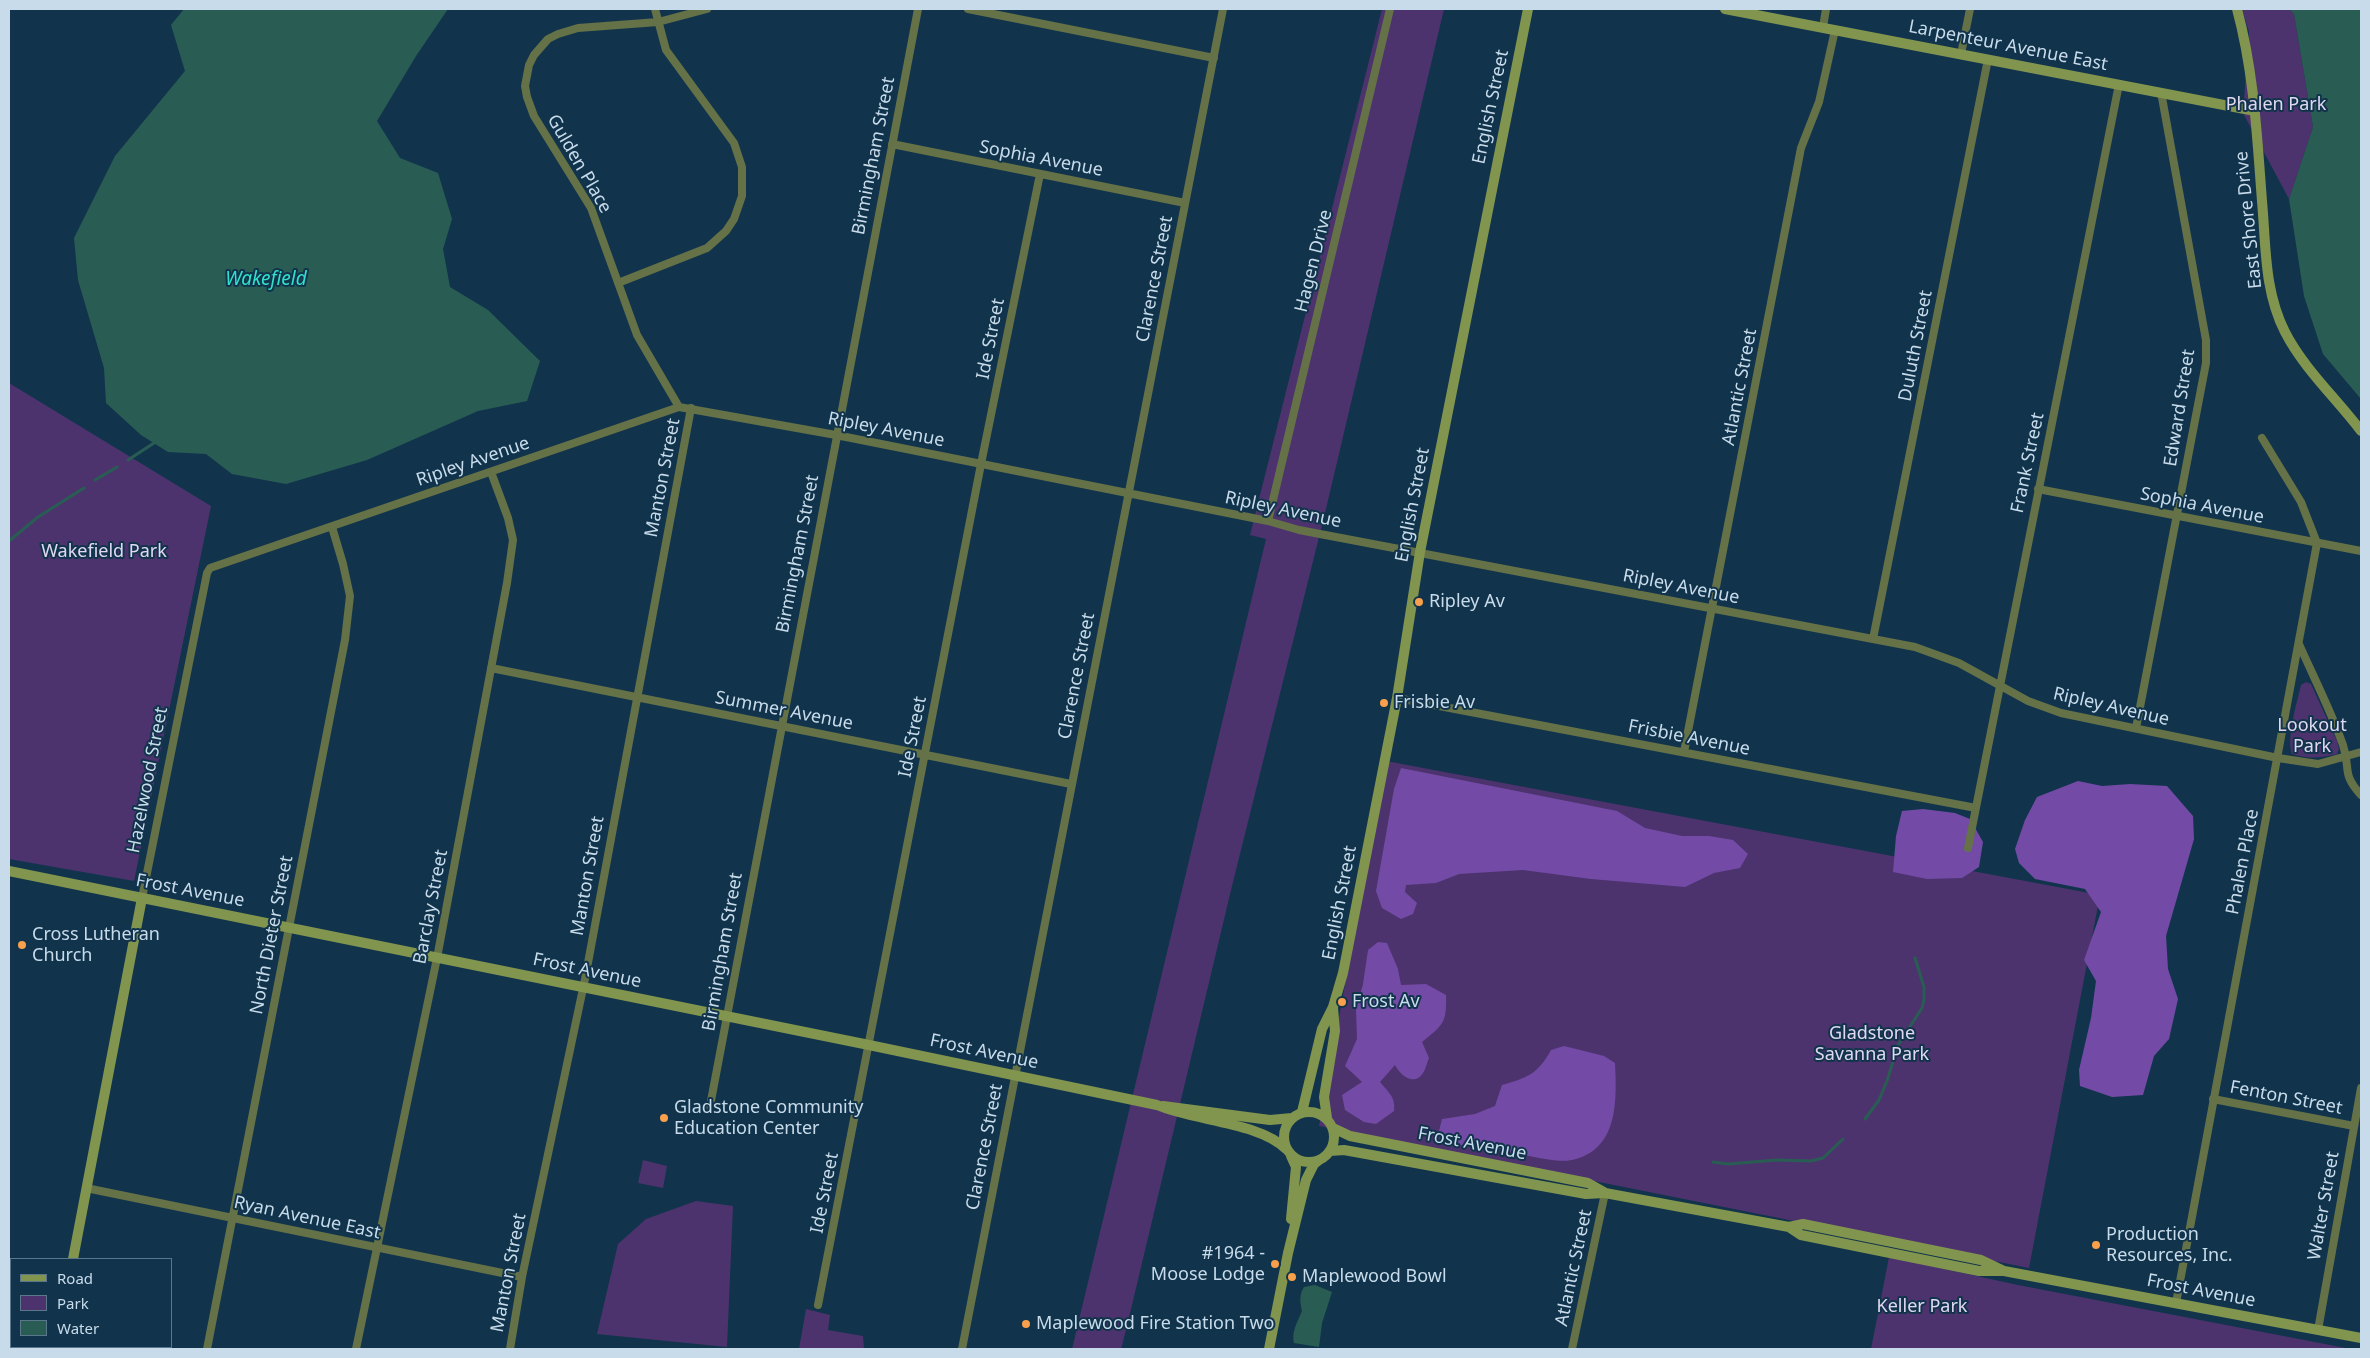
<!DOCTYPE html>
<style>
body{margin:0}
#map{position:relative;width:2370px;height:1358px;overflow:hidden;background:#11344c;font-family:"Noto Sans",sans-serif}
canvas{display:block}
.frame{position:absolute;inset:0;border:10px solid #c8dbea;pointer-events:none}
.legend{position:absolute;left:10px;top:1258px;width:162px;height:90px;box-sizing:border-box;background:#11344c;border:1px solid #5a778b;margin:0;padding:6px 9px;list-style:none;font-size:15px;color:#c8dbea}
.legend li{display:flex;align-items:center;gap:10px;height:25px}
.legend b{width:25px;border:1px solid #5a778b}
</style>
<div id="map">
<canvas width="2370" height="1358"></canvas>
<div class="frame"></div>
<ul class="legend">
<li><b style="height:6px;background:#82954f"></b>Road</li>
<li><b style="height:14px;background:#4c336d"></b>Park</li>
<li><b style="height:14px;background:#295d54"></b>Water</li>
</ul>
</div>
<script>
const ctx = document.querySelector('canvas').getContext('2d');
ctx.lineJoin = 'round';
function fill(path, color) { ctx.fillStyle = color; ctx.fill(path, 'evenodd'); }
function stroke(path, color, width, dash) { ctx.strokeStyle = color; ctx.lineWidth = width; ctx.lineCap = dash ? 'butt' : 'round'; ctx.setLineDash(dash || []); ctx.stroke(path); }
function drawText(font, color, halo, rows, align = 'center') {
  ctx.font = font + ' "Noto Sans",sans-serif'; ctx.lineWidth = 4; ctx.setLineDash([]); ctx.textBaseline = 'middle'; ctx.strokeStyle = halo; ctx.fillStyle = color; for (const [text, x, y, turn = 0] of rows) {
    ctx.save(); ctx.translate(x, y); ctx.rotate((+turn || 0) * Math.PI / 180); ctx.textAlign = isNaN(turn) ? turn : align; if (halo) ctx.strokeText(text, 0, 0); ctx.fillText(text, 0, 0); ctx.restore();
  }
}
const green = new Path2D(`
 M1382,9H1444L1325,513L1232,886L1126,1330L1121,1349H1072L1266,539L1250,535Z
 M2242,9H2289L2294,14L2313,127L2289,199L2243,113L2249,32Z
 M9,383L211,506L134,881L9,859Z
 M2306,682L2311,684L2337,741L2339,749L2337,754C2322,758 2306,759 2292,754C2286,739 2297,702 2301,685Z
 M1386,761L2100,895L2029,1268L1319,1126Z
 M643,1160L667,1166L663,1188L638,1183Z
 M696,1201L733,1206L727,1347L597,1334L618,1244L646,1219Z
 M1889,1257L2018,1285L2351,1349H1871Z
 M806,1309L830,1315L828,1330L863,1336L864,1349H799Z`);
const forest = new Path2D(`
 M1401,768L1617,811L1645,828L1682,836H1709L1733,840L1748,854L1740,868L1714,873L1685,887L1591,879L1523,870L1459,874L1436,883L1406,885L1405,892L1417,903L1413,914L1401,919L1382,908L1376,891L1394,789Z
 M2078,781L2102,786L2130,784L2167,786L2193,816L2194,839L2166,936L2168,969L2178,999L2169,1039L2154,1056L2143,1095L2112,1097L2080,1086L2079,1070L2091,1018L2096,981L2084,960L2101,912L2085,889L2035,879L2019,863L2015,849L2025,820L2037,797Z
 M1923,809L1955,813L1970,819L1983,842L1979,867L1962,878L1927,879L1893,872L1896,836L1902,811Z
 M1378,942L1387,943L1398,969L1401,985L1426,984L1446,995C1447,1023 1443,1025 1422,1042L1429,1058C1427,1062 1426,1069 1423,1073C1414,1087 1400,1075 1395,1065L1380,1082C1388,1092 1396,1097 1394,1111L1376,1124L1364,1122L1345,1110L1342,1095L1362,1082L1345,1066L1357,1039L1356,1010L1363,984L1368,950Z
 M1564,1046L1604,1056L1615,1063C1617,1102 1618,1150 1572,1160C1557,1164 1512,1152 1496,1148C1483,1144 1471,1147 1458,1145C1452,1144 1444,1138 1438,1135L1442,1119L1475,1114L1495,1106L1502,1085C1527,1078 1538,1074 1551,1050Z`);
const water = new Path2D(`
 M184,9H448L416,56L377,121L400,158L438,173L452,219L443,249L450,287L488,310L540,361L527,401L478,411L367,460L286,484L232,474L206,454L168,452L141,435L106,403L104,368L78,280L74,238L115,156L185,71L171,25Z
 M2289,9H2361V399L2323,354L2304,296L2289,199L2313,127L2294,14Z
 M1315,1285L1332,1292L1322,1323L1319,1347L1294,1343C1291,1332 1298,1321 1302,1311C1300,1302 1299,1295 1304,1287Z`);
const stream = new Path2D(`
 M128,460L154,443
 M95,480L117,467
 M9,541L38,517L84,488
 M1865,1119L1879,1100L1887,1081L1898,1045L1922,1008L1924,1000V987L1915,958
 M1713,1162L1728,1164L1777,1160L1811,1161L1823,1158L1843,1139`);
const street = new Path2D(`
 M968,9L1214,58
 M1823,27L1826,9
 M1961,54L1970,9
 M892,144L1185,203
 M618,283L707,248L726,231L734,219L742,196V167L734,143L666,50L655,9
 M679,407L637,335L591,208L534,116L527,97L525,86L529,65L534,55L548,39L558,34L578,28L658,22L707,9
 M2038,489L2361,551
 M1268,521L1390,9
 M1873,639L1988,59
 M2299,644C2314,678 2331,711 2343,745C2351,769 2341,773 2361,795
 M491,668L1071,784
 M1397,698L1976,808
 M2136,728L2206,363V340L2161,92
 M1684,752L1801,148L1819,102L1835,30
 M1968,848L2119,84
 M142,898L207,573L210,568L679,407L836,435L1268,521L1299,530L1915,647L1959,663L2028,701L2061,713L2278,758L2318,764L2361,752
 M2213,1099L2354,1126
 M710,1106L918,9
 M86,1188L522,1277
 M2176,1303L2317,543L2301,502L2262,438
 M818,1305L981,464L1040,174
 M2318,1330L2361,1088
 M207,1349L345,640L350,596L343,564L332,527
 M356,1349L437,958L507,583L513,540L508,518L491,472
 M510,1349L522,1277L585,979L691,408
 M962,1349L1223,9
 M1572,1349L1605,1193`);
const secondary = new Path2D(`
 M1725,9L2255,111
 M2237,9C2254,72 2257,136 2262,201C2266,245 2264,291 2285,332C2304,369 2336,398 2361,431
 M9,871L869,1045L1157,1105C1194,1121 1259,1122 1286,1149
 M1163,1106L1270,1120L1292,1118
 M1284 1137a25 25 0 1 1 50 0a25 25 0 1 1-50 0Z
 M1302,1112L1322,1029L1333,1007L1343,973L1397,698L1420,552L1528,9
 M1327,1118L1324,1097L1335,1031L1333,1008
 M1333,1128L1350,1136L1588,1183L1604,1192
 M1330,1151L1344,1150L1586,1194L1605,1193L1789,1227L1803,1224L1981,1260L2004,1271
 M1291,1156L1296,1167L1291,1219
 M1789,1227L1801,1235L1979,1271H2004L2361,1338
 M73,1259L142,898
 M57,1349V1347
 M1269,1349L1288,1253L1306,1180L1314,1164L1319,1160`);
const markers = [
 [1419,602,5,"#f8a04b"],
 [1384,703,5,"#f8a04b"],
 [22,945,5,"#f8a04b"],
 [1342,1002,5,"#f8a04b"],
 [664,1118,5,"#f8a04b"],
 [2096,1245,5,"#f8a04b"],
 [1275,1264,5,"#f8a04b"],
 [1292,1277,5,"#f8a04b"],
 [1026,1324,5,"#f8a04b"]
];
const streetNames = [
 ["Larpenteur Avenue East",2008,46,11],
 ["English Street",1491,107,-78],
 ["Birmingham Street",874,156,-79],
 ["Sophia Avenue",1041,159,11],
 ["Gulden Place",579,164,60],
 ["East Shore Drive",2249,220,-96],
 ["Hagen Drive",1314,261,-76],
 ["Clarence Street",1155,279,-79],
 ["Ide Street",991,339,-79],
 ["Duluth Street",1916,346,-79],
 ["Atlantic Street",1740,387,-79],
 ["Edward Street",2180,408,-81],
 ["Ripley Avenue",886,430,11],
 ["Ripley Avenue",473,462,-19],
 ["Frank Street",2028,463,-78],
 ["Manton Street",663,478,-79],
 ["English Street",1413,505,-79],
 ["Sophia Avenue",2202,506,11],
 ["Ripley Avenue",1283,510,12],
 ["Birmingham Street",798,554,-79],
 ["Ripley Avenue",1681,587,11],
 ["Clarence Street",1077,676,-79],
 ["Ripley Avenue",2111,707,13],
 ["Summer Avenue",784,711,11],
 ["Ide Street",913,737,-79],
 ["Frisbie Avenue",1689,738,11],
 ["Hazelwood Street",148,780,-79],
 ["Phalen Place",2243,862,-79],
 ["Manton Street",588,876,-80],
 ["Frost Avenue",190,891,11],
 ["English Street",1340,903,-79],
 ["Barclay Street",431,907,-79],
 ["North Dieter Street",272,935,-79],
 ["Birmingham Street",723,952,-80],
 ["Frost Avenue",587,971,12],
 ["Frost Avenue",984,1052,12],
 ["Fenton Street",2286,1098,11],
 ["Frost Avenue",1472,1144,11],
 ["Clarence Street",985,1147,-79],
 ["Ide Street",825,1193,-79],
 ["Walter Street",2324,1206,-80],
 ["Ryan Avenue East",307,1218,12],
 ["Atlantic Street",1574,1268,-78],
 ["Manton Street",509,1273,-79],
 ["Frost Avenue",2201,1291,11]
];
const parkNames = [
 ["Phalen Park",2276,105],
 ["Wakefield Park",104,552],
 ["Lookout",2312,726],
 ["Park",2312,747],
 ["Gladstone",1872,1034],
 ["Savanna Park",1872,1055],
 ["Keller Park",1922,1307]
];
const poiNames = [
 ["Ripley Av",1429,602],
 ["Frisbie Av",1394,703],
 ["Cross Lutheran",32,935],
 ["Church",32,956],
 ["Frost Av",1352,1002],
 ["Gladstone Community",674,1108],
 ["Education Center",674,1129],
 ["Production",2106,1235],
 ["Resources, Inc.",2106,1256],
 ["#1964 -",1265,1254,"right"],
 ["Moose Lodge",1265,1275,"right"],
 ["Maplewood Bowl",1302,1277],
 ["Maplewood Fire Station Two",1036,1324]
];
const waterNames = [
 ["Wakefield",266,280]
];
fill(green, '#4c336d');
fill(forest, '#734ba6');
fill(water, '#295d54');
stroke(stream, '#295d54', 3);
stroke(street, '#657147', 8);
stroke(secondary, '#82954f', 10);
for (const [x, y, r, color] of markers) { const dot = new Path2D(); dot.arc(x, y, r, 0, 2 * Math.PI); ctx.fillStyle = color; ctx.fill(dot); stroke(dot, '#11344c', 2); }
drawText('18px', '#c8dbea', '#11344c', streetNames);
drawText('18px', '#e0d8f0', '#11344c', parkNames);
drawText('18px', '#c8dbea', '#11344c', poiNames, 'left');
drawText('italic 19px', '#33e1ca', '#11344c', waterNames);
</script>
